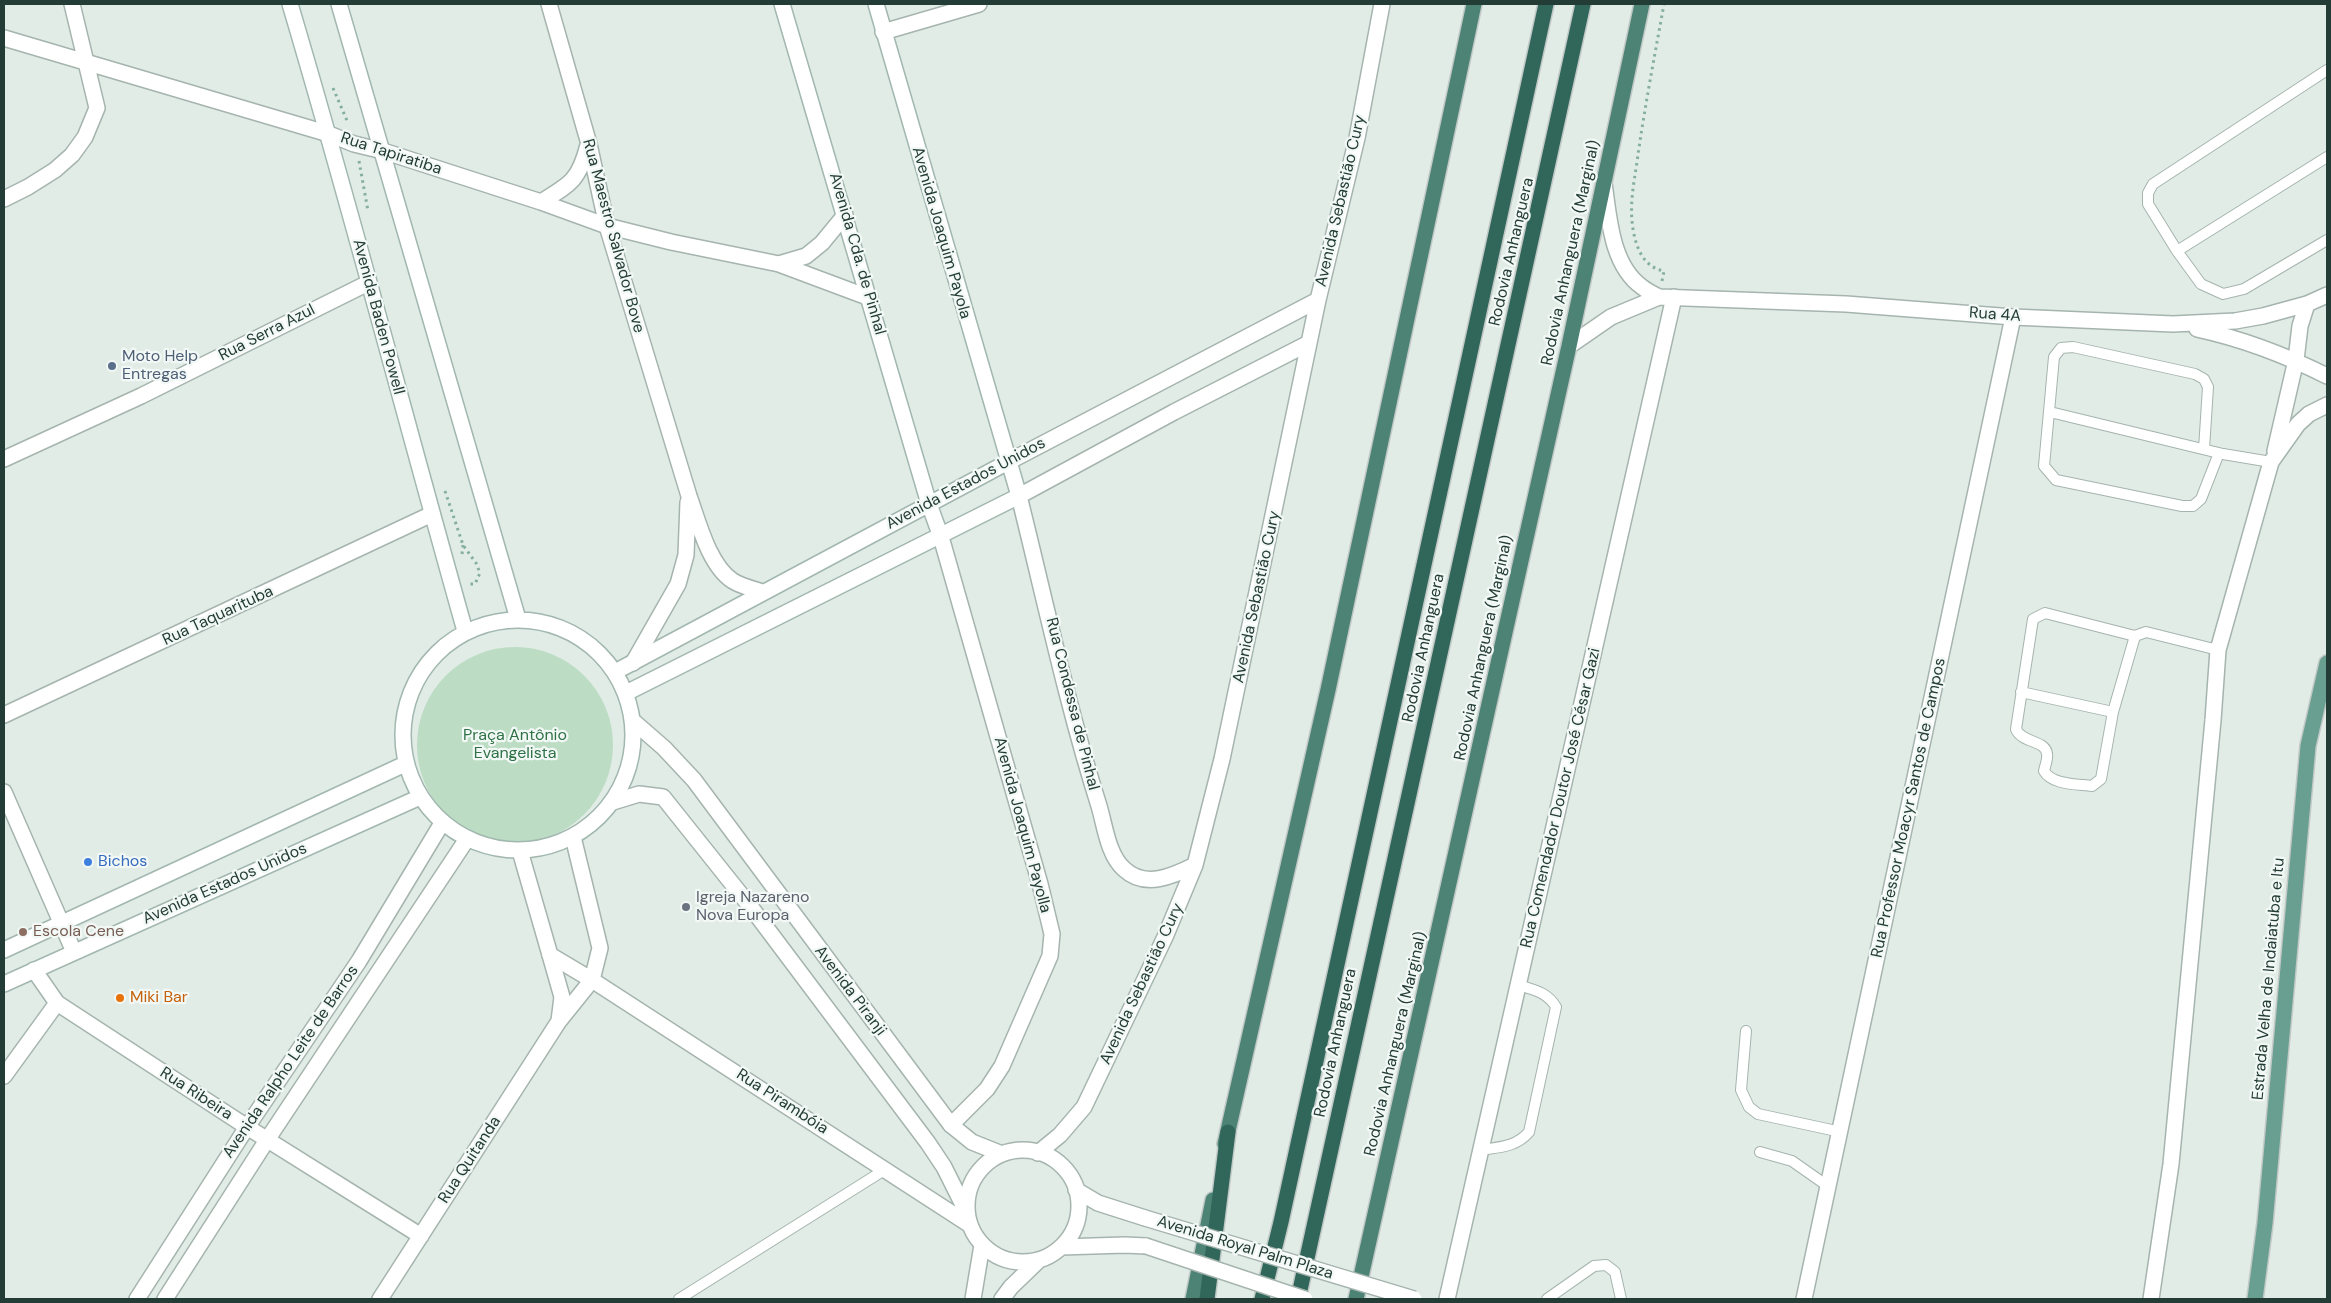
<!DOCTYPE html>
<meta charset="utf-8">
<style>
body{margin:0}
#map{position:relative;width:2331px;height:1303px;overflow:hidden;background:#e2ece7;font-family:"DM Sans",sans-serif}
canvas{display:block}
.frame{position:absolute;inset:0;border:5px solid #233c35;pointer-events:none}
</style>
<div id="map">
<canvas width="2331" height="1303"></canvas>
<div class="frame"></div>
</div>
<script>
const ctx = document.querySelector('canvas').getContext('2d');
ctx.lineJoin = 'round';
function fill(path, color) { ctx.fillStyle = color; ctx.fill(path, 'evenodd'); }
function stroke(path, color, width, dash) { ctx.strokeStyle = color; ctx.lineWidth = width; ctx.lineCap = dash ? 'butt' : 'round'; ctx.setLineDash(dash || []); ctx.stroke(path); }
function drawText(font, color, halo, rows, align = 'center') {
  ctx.font = font + ' "DM Sans",sans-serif'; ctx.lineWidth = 4.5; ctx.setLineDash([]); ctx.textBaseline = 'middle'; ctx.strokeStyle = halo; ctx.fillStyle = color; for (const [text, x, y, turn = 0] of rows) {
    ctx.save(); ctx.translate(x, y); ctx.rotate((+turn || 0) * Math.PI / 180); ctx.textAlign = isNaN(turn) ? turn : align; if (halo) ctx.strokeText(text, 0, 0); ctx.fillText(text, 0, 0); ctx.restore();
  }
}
const green = new Path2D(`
 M417 745a98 98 0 1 1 196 0a98 98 0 1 1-196 0Z`);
const path = new Path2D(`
 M333,88L348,123
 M359,161L368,211
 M1662,281L1664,271C1641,267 1634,242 1632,221C1630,199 1635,177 1638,155C1645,105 1655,54 1664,4
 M445,491L463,545L476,563L480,573L475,584H469
 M462,554L463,545`);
const service = new Path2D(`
 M2327,70L2153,184L2148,193V204L2177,251L2201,284L2223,294L2244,289L2327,240
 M2177,251L2327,157
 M2050,412L2223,454L2271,462
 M2204,449L2208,387L2204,379L2195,374L2073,347L2061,348L2054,357L2044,466L2056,480L2182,506H2193L2201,499L2219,453
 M2135,636L2113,712L2101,779L2092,786C2077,784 2052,785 2044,771C2045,766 2048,759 2047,754C2046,740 2021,743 2016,729L2033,619L2045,613L2135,636L2146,632L2218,650
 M2021,692L2113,712
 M1746,1031L1741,1090L1749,1107L1758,1114L1841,1132
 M1481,1150C1500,1147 1516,1147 1529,1132L1556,1007C1547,992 1534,990 1518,985
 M1760,1152L1792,1161L1829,1187
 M679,1299L886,1169
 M1547,1299L1594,1266L1606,1265L1615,1272L1621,1299`);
const minor = new Path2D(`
 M549,4L589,144L607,226L689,496C698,521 709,566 733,581C741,586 753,589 762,592
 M883,32L979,4
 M4,38L329,134L354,144L383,151L541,202L607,226L671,242L779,264L870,298
 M4,199L28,187L55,170L72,155L85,137L97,108L72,4
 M541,202C571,184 579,180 588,145
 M779,264L806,256L822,243L845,215
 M2013,317L2173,324L2235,321L2263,316L2307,304L2327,295
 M2197,329C2243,339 2285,355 2327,376
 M2275,451L2296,360L2300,326L2307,304
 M4,459L141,396L368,283
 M1008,462L1318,300
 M941,537L1040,884L1052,934L1050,956L1002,1066L987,1089L951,1125
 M633,663L678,584L686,555L688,502
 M4,715L432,514
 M4,792L74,952
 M1195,865C1173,876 1145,889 1124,869C1108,855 1105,826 1099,806C1067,705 1045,600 1019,496L1174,412L1309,343
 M550,955L562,997L559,1021
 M34,970L57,1003L247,1127L421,1236
 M4,1076L57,1003
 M1038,1153L1060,1135L1084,1107L1165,937L1195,865L1222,759L1318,300L1357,138L1382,4
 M380,1299L559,1021L592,980
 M1447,1299L1674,297
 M2151,1299L2171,1164L2213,720L2218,650L2271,462L2298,424L2309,414L2327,405`);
const tertiary = new Path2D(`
 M1604,183C1609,217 1611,265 1642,287C1647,291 1653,294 1659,297
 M1569,346L1611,317L1659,297L1846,304L2013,317L1804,1299
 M633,721L664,748L694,780L951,1125L972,1142L1002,1154
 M613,802L639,794L663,797L750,906L928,1143L944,1167L967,1213
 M573,837L600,948L592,980
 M520,851L550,955L592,980L970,1225
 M967 1206a56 56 0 1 1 112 0a56 56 0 1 1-112 0Z
 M1076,1190L1098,1203L1145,1218
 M1061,1247L1125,1245L1146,1246
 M137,1299L247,1127L359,961L442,823
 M165,1299L267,1140L467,839
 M973,1299L982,1245
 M1002,1299L1011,1287L1039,1260`);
const secondary = new Path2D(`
 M290,4C352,212 406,422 465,631
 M339,4L518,619
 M782,4L929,504L941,537
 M403 735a115 115 0 1 1 230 0a115 115 0 1 1-230 0Z
 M615,672L1008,462
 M626,693L1019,496L876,4
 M4,950L405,764
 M4,984L420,797`);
const primary = new Path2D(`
 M2255,1299L2265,1223L2308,746L2327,663`);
const trunk = new Path2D(`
 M1225,1144L1328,690L1474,4
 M1193,1299L1213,1200
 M1356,1299L1569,346L1642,4`);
const motorway = new Path2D(`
 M1207,1299L1228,1132
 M1262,1299L1281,1222L1546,4
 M1298,1299L1583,4`);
const tertiaryBridge = new Path2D(`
 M1145,1218L1414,1299
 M1146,1246L1305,1299`);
const markers = [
 [112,366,5,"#5c6f8a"],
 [88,862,5,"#3f7fe0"],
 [686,907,5,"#6b7280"],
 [23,932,5,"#8d6e63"],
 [120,998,5,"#e8710a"]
];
const streetNames = [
 ["Rua Tapiratiba",391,154,18],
 ["Avenida Sebastião Cury",1341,201,-77],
 ["Avenida Joaquim Payola",941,233,74],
 ["Rua Maestro Salvador Bove",613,236,75],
 ["Rodovia Anhanguera",1512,252,-77],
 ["Rodovia Anhanguera (Marginal)",1571,253,-78],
 ["Avenida Cda. de Pinhal",857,254,74],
 ["Rua 4A",1995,315,4],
 ["Avenida Baden Powell",378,317,75],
 ["Rua Serra Azul",267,333,-27],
 ["Avenida Estados Unidos",966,484,-28],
 ["Avenida Sebastião Cury",1257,597,-78],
 ["Rua Taquarituba",218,616,-25],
 ["Rodovia Anhanguera",1424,648,-78],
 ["Rodovia Anhanguera (Marginal)",1484,648,-78],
 ["Rua Condessa de Pinhal",1072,704,76],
 ["Rua Comendador Doutor José César Gazi",1561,798,-77],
 ["Rua Professor Moacyr Santos de Campos",1909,808,-78],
 ["Avenida Joaquim Payolla",1022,825,75],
 ["Avenida Estados Unidos",225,884,-24],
 ["Estrada Velha de Indaiatuba e Itu",2269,979,-85],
 ["Avenida Sebastião Cury",1142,984,-65],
 ["Avenida Piranji",850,991,53],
 ["Rodovia Anhanguera",1336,1043,-78],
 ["Rodovia Anhanguera (Marginal)",1396,1044,-77],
 ["Avenida Ralpho Leite de Barros",291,1062,-56],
 ["Rua Ribeira",196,1094,33],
 ["Rua Pirambóia",782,1102,33],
 ["Rua Quitanda",470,1160,-57],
 ["Avenida Royal Palm Plaza",1245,1248,17]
];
const serviceNames = [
 ["Moto Help",122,357],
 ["Entregas",122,375]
];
const parkNames = [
 ["Praça Antônio",515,736],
 ["Evangelista",515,754]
];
const shopNames = [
 ["Bichos",98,862]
];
const worshipNames = [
 ["Igreja Nazareno",696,898],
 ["Nova Europa",696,916]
];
const educationNames = [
 ["Escola Cene",33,932]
];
const foodNames = [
 ["Miki Bar",130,998]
];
fill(green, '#bcdcc4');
stroke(service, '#a5b4ae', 12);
stroke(minor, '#a5b4ae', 18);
stroke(tertiary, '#a5b4ae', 18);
stroke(secondary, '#a1b7af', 18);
stroke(primary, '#c1c8c6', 18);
stroke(trunk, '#c1c8c6', 18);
stroke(motorway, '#c1c8c6', 18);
stroke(path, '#84aea0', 3, [2.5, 4]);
stroke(service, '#fff', 10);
stroke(minor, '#fff', 15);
stroke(tertiary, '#fff', 15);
stroke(secondary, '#fff', 15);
stroke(primary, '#689f90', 15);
stroke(trunk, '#4c8375', 15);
stroke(motorway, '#30675a', 15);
stroke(tertiaryBridge, '#a5b4ae', 18, []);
stroke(tertiaryBridge, '#fff', 15);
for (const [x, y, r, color] of markers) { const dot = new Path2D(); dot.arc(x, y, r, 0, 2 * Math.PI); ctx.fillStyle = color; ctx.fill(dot); stroke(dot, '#f2f8f5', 2); }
drawText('16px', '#233c35', '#f2f8f5', streetNames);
drawText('16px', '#4e5e75', '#f2f8f5', serviceNames, 'left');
drawText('16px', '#2f7147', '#f2f8f5', parkNames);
drawText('16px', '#366cbe', '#f2f8f5', shopNames, 'left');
drawText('16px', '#5b616d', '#f2f8f5', worshipNames, 'left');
drawText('16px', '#785e54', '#f2f8f5', educationNames, 'left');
drawText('16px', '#c56008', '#f2f8f5', foodNames, 'left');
</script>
